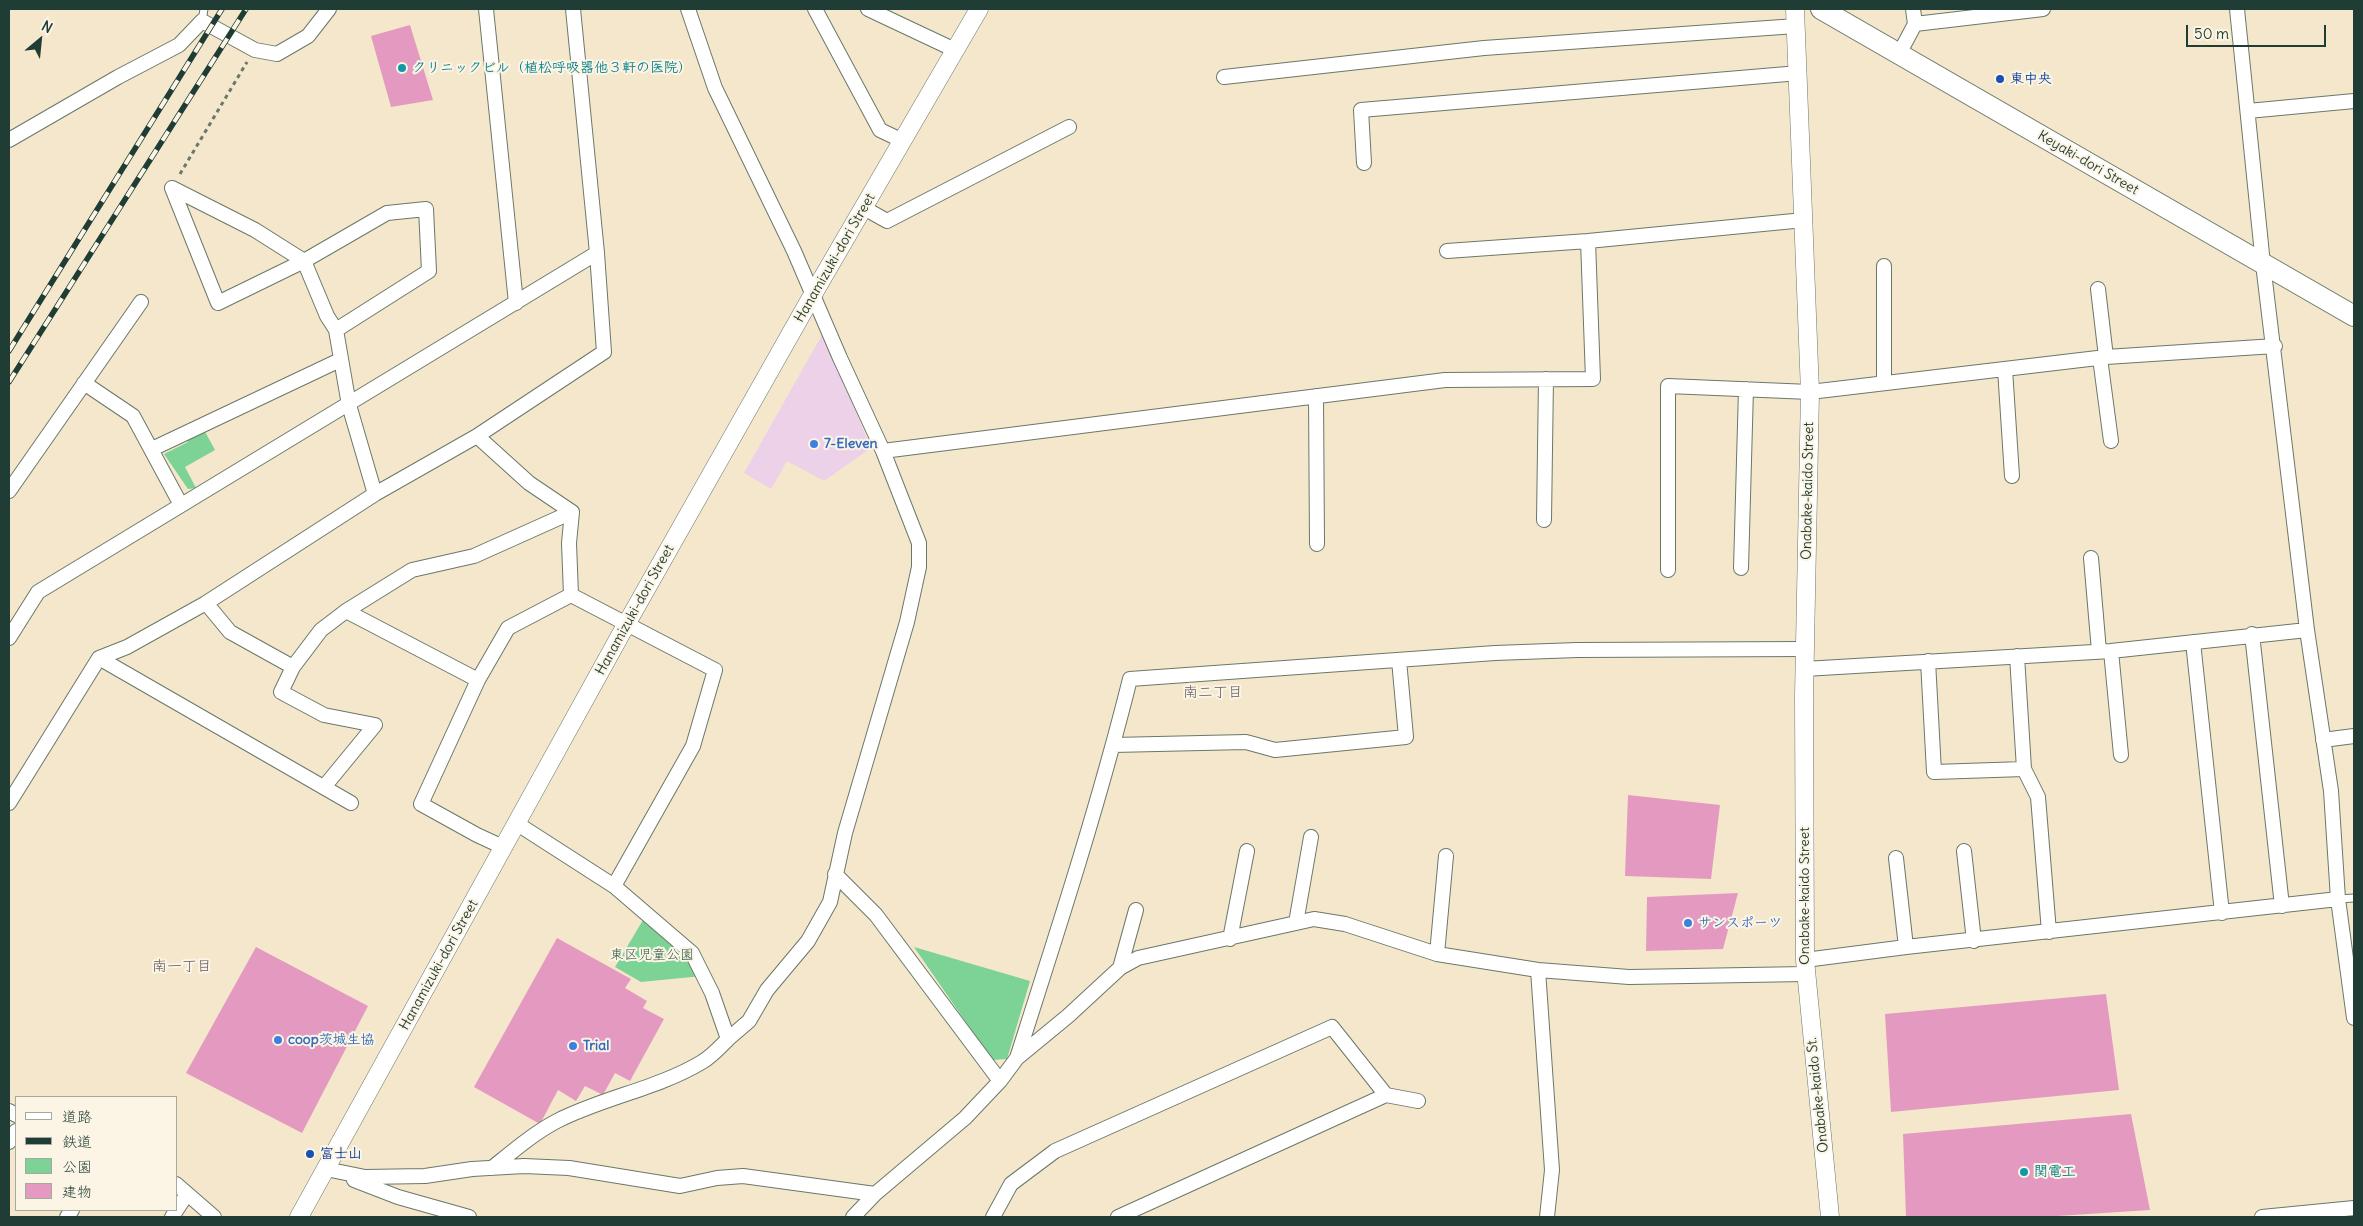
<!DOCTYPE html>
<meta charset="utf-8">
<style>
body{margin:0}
#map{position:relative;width:2363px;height:1226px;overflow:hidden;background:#f4e7cc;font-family:Delius,"Klee One",sans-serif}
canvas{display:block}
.frame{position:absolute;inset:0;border:10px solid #1f3d34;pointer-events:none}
.legend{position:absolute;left:15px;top:1096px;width:162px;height:115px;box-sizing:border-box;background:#fcf5e5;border:1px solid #a4ab9e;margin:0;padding:6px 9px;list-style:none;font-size:15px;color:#1f3d34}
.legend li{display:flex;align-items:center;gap:10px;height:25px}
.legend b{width:25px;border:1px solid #a4ab9e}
.north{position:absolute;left:15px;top:15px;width:50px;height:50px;-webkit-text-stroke:4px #fcf5e5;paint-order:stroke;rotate:28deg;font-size:14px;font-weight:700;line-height:20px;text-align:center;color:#1f3d34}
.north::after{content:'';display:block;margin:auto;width:18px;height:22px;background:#1f3d34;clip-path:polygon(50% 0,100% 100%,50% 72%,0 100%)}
.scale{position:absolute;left:2186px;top:25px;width:140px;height:22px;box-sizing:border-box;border:2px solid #1f3d34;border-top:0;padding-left:6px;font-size:15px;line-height:18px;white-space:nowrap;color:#1f3d34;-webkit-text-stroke:4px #fcf5e5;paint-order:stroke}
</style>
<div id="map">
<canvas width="2363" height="1226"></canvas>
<div class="frame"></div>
<ul class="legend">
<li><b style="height:6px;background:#fff"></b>道路</li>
<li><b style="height:6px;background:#1f3d34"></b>鉄道</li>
<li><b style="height:14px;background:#7dd296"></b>公園</li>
<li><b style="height:14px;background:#e49ac0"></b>建物</li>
</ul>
<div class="north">N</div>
<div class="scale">50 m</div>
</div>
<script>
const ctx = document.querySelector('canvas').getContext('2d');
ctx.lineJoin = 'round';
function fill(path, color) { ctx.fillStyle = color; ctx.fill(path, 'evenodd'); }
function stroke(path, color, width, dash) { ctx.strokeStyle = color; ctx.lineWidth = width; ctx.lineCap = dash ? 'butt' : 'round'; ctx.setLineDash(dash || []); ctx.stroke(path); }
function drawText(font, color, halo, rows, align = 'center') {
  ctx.font = font + ' Delius,"Klee One",sans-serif'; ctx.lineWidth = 4; ctx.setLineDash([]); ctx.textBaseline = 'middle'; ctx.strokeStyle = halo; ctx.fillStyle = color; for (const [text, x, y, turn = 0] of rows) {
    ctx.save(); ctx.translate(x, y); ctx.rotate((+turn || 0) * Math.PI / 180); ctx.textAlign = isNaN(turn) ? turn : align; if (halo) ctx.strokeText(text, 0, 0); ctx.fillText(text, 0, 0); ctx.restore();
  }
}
const built = new Path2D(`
 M823,333L871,448L824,481L787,461L771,489L744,473Z`);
const green = new Path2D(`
 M203,428L215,450L185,467L196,488L188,489L164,454L188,442L185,437Z
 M646,915L691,955L702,976L641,982L615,967Z
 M914,947L1030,981L1007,1059L992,1060Z`);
const building = new Path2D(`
 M410,25L433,100L391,107L371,36Z
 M1628,795L1720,805L1711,879L1625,876Z
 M1738,893L1723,949L1646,951L1647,897Z
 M557,938L631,979L625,988L647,1001L643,1008L664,1019L630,1081L615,1073L603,1095L585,1086L576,1101L558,1090L540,1124L474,1087Z
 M256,947L368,1006L302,1133L186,1073Z
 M2106,994L2119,1090L1891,1112L1885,1014Z
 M2131,1114L2150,1210L2042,1217H1906L1903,1134Z`);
const path = new Path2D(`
 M180,174L247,62`);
const service = new Path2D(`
 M202,21L204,9
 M2338,899L2354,898`);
const minor = new Path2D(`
 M486,9L516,303
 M815,9L880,130L903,141
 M868,9L955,50
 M2237,9L2263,264L2307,630L2331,791L2338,899L2354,1018
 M1915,24L2043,9
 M1899,54L1915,24L1913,9
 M1224,77L1484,48L1796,26
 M2248,111L2354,101
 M9,140L118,77L179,45L202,21L255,50L277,54L308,36L329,9
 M1364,163L1361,110L1799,73
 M172,188L218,303L304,261L387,213L426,209L429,271L336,330
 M172,188L255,230L304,261L327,316L336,330L349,405L375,494
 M864,208L887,221L1069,127
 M1447,251L1588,241L1804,220
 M1884,266V383
 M2098,289L2106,357
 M2100,358L2111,441
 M2005,369L2012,476
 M84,383L133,416L181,505
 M1316,396L1317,544
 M477,436L529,483L572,512L569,543L571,595
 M152,449L340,360
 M883,451L1445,380L1593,379L1588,241
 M9,491L141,302
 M1544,520L1546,379
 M2091,558L2099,651
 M1741,568L1746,389
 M1668,570V386L1810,392L2106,357L2275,346
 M571,595L715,670L693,746L614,886
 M206,603L230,632L293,667
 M346,611L478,680
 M2252,634L2282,906
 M9,638L38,592L597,253
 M2193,642L2222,913
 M2111,651L2121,755
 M99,658L351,803
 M1928,661L1934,772L2024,769L2017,656
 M1804,669L2111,651L2307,630
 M2323,740L2354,736
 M1113,745L1246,742L1275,750L1406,737L1399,660
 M2024,769L2038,797L2049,932
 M324,787L375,725L324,715L281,692L293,667L321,630L346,611L412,570L474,556L572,512
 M9,803L99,658L127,647L206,603L375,494L477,436L604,352L597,253L573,9
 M516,823L614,886L692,953L712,993L728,1039L749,1021L767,990L808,941L830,902L845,833L907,622L919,567V543L883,451L840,358L794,251L715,88L688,9
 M503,847L477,835L421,804L478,680L508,628L571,595
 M1964,851L1974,941
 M1896,858L1906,947
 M835,874L876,915L1000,1081
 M1296,923L1311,837
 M1230,939L1247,851
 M1437,954L1446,856
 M1805,960L1906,947L2338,899
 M1120,968L1136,910
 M1538,970L1552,1170L1547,1217
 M1017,1058C1057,933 1098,807 1130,679L1495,653L1577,650L1805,649
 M1386,1095L1418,1101
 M9,1111L16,1115
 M9,1142L16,1131
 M492,1168C513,1151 534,1133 557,1121C604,1097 657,1089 702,1062C712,1056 720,1047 728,1039
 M326,1169L365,1177L425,1176L472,1169L524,1166L569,1168L680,1186L717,1178L743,1176L875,1194
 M354,1180L398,1197L469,1217
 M176,1184L214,1217
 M67,1217L72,1210
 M172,1217L187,1194
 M853,1217L875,1194L965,1118L1000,1081L1017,1058L1068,1016L1120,968L1138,958L1314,919L1345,924L1437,954L1538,970L1629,977L1806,974
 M993,1217L1011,1184L1055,1151L1332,1027L1386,1095L1118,1217
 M2262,1217L2354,1208`);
const tertiary = new Path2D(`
 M1795,9L1810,392L1804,696L1805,960L1830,1217
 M299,1217L627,623L812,296L979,9`);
const secondary = new Path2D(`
 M1821,9L2354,316`);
const rail = new Path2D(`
 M9,351L222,9
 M9,382L246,9`);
const markers = [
 [402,68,5,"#0f9aa8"],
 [2000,79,5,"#1a4fb4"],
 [814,444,5,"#3f7fe0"],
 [1688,923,5,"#3f7fe0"],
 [278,1040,5,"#3f7fe0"],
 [573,1046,5,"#3f7fe0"],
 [310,1154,5,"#1a4fb4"],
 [2024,1172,5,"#0f9aa8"]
];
const cultureNames = [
 ["クリニックビル（植松呼吸器他３軒の医院）",412,68],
 ["関電工",2034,1172]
];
const transitNames = [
 ["東中央",2010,79],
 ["富士山",320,1154]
];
const streetNames = [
 ["Keyaki-dori Street",2088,163,30],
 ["Hanamizuki-dori Street",835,258,-60],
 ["Onabake-kaido Street",1808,491,-89],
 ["Hanamizuki-dori Street",635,610,-61],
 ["Onabake-kaido Street",1805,896,-90],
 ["Hanamizuki-dori Street",439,965,-61],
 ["Onabake-kaido St.",1818,1095,-96]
];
const shopNames = [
 ["7-Eleven",824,444],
 ["サンスポーツ",1698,923],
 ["coop茨城生協",288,1040],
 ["Trial",583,1046]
];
const parkNames = [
 ["東区児童公園",652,955]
];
const neighbourhoodNames = [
 ["南二丁目",1213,693],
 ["南一丁目",182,967]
];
fill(built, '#edd1e9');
fill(green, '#7dd296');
fill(building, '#e49ac0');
stroke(service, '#6a7869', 9);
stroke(minor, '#6a7869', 16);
stroke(tertiary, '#6a7869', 19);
stroke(secondary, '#6a7869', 22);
stroke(path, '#6a7869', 3, [4, 4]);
stroke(service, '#fff', 7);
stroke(minor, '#fff', 14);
stroke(tertiary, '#fff', 18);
stroke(secondary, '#fff', 20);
stroke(rail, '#1f3d34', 5.5);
stroke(rail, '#fcf5e5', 4, [11]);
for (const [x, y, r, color] of markers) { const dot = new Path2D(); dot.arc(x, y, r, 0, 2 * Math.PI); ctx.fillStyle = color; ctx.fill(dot); stroke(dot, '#fcf5e5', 2); }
drawText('bold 14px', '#0d838f', '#fcf5e5', cultureNames, 'left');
drawText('bold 14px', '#164399', '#fcf5e5', transitNames, 'left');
drawText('14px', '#1f3d34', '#fcf5e5', streetNames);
drawText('bold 14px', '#366cbe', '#fcf5e5', shopNames, 'left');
drawText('14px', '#325b48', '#fcf5e5', parkNames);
drawText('15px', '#645e65', '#fcf5e5', neighbourhoodNames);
</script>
